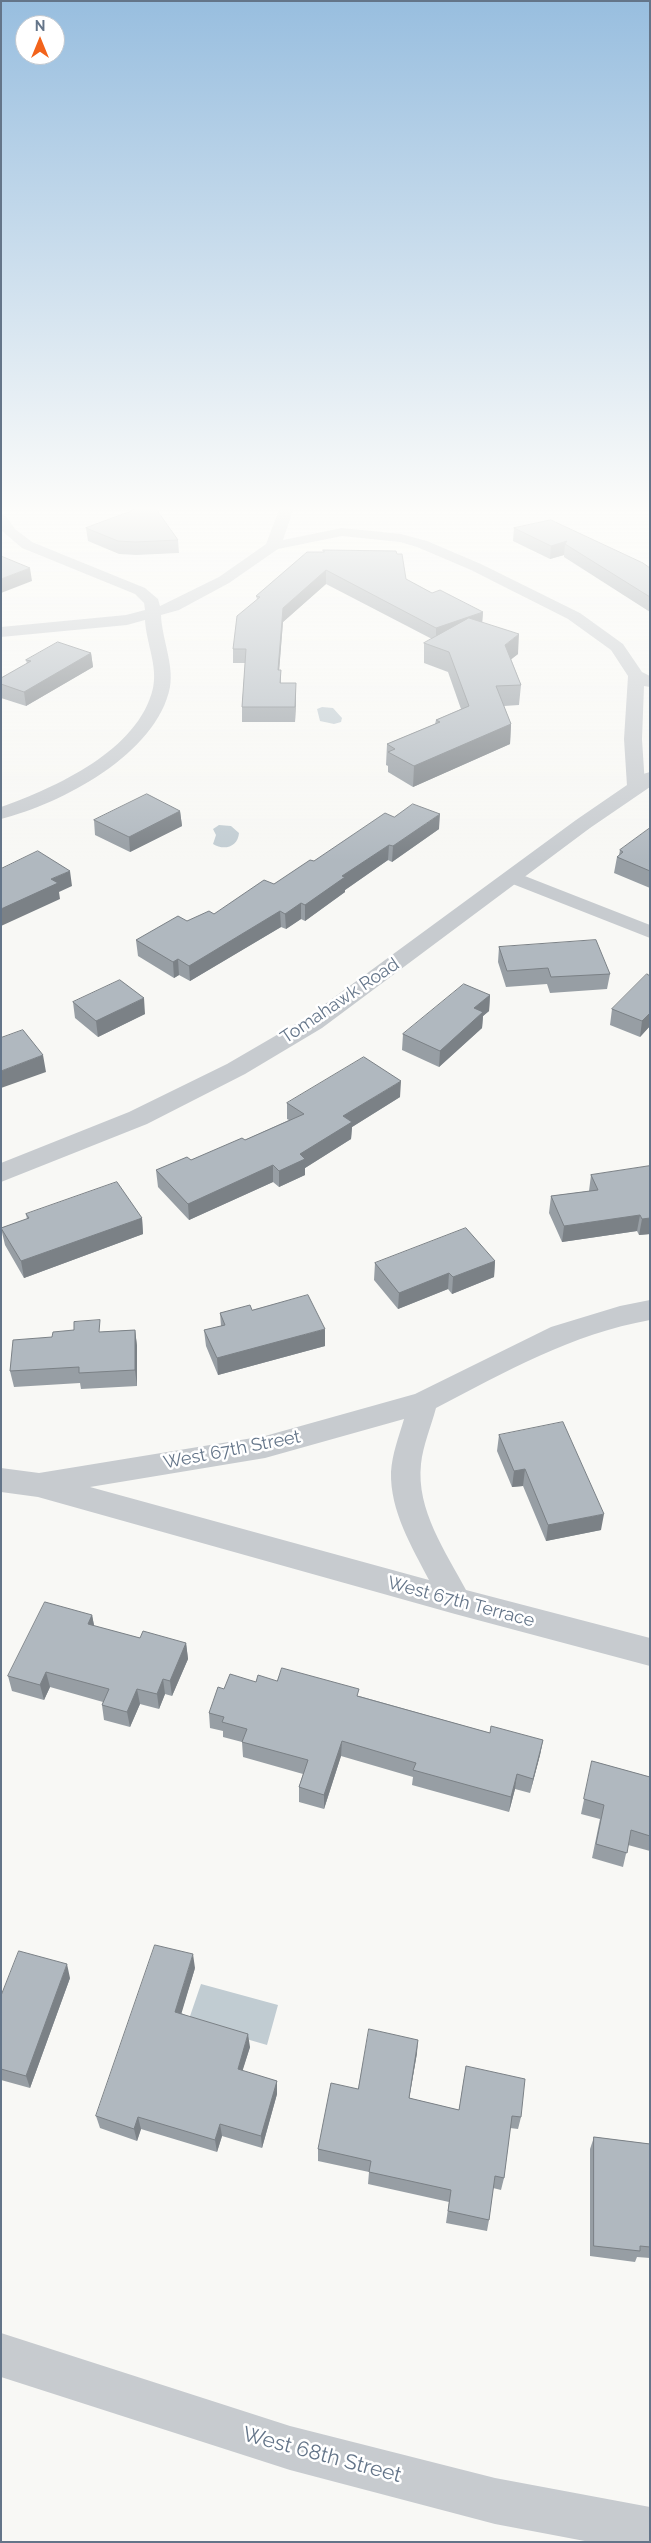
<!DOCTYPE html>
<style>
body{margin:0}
#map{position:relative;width:651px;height:2543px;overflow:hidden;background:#f8f8f5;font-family:Raleway,sans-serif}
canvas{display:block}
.frame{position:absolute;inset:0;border:2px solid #647589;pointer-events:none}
.north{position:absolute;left:15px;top:15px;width:50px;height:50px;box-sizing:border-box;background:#fff;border:1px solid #c1c8d0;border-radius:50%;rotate:0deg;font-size:14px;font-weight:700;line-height:20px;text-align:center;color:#647589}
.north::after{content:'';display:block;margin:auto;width:18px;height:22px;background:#f2631b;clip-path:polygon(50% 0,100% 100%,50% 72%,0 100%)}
</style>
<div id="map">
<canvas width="651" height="2543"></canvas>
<div class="frame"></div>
<div class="north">N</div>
</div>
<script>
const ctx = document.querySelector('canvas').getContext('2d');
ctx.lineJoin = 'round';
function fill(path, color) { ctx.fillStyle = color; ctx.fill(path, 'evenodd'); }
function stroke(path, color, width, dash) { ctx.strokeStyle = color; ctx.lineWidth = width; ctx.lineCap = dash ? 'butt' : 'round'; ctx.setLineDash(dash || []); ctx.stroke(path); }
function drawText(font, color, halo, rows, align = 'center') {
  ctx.font = font + ' Raleway,sans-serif'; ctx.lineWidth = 5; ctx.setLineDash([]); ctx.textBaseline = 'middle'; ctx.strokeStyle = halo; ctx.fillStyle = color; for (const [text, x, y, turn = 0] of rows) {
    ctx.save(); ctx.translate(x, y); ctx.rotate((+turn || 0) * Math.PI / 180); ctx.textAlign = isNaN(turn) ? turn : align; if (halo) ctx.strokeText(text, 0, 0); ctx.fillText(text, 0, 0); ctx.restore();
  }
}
const water = new Path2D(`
 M322,707L333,708L342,718L341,722L334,724L320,721L317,709Z
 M219,825L231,826L239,833C238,847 224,851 213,844L216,835L213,829Z
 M201,1984L278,2005L267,2045L188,2022Z`);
const minor = new Path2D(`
 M278,506H292L293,510L283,540L342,528L401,534L427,541L481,564L580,613L623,644L642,672L650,676V687L644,686L642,739L645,786L643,790H629L627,786L624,739L628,676L611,650L568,619L471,570L417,547L400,542L342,536L278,549L229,583L179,610L161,615C162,639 174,664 170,687C157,754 61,804 1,819V807C55,788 139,750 153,688C158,666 146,642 145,620L127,625L1,637V627L126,615L145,610L144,603L135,594L22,548L1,530V515L6,516L15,529L32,542L145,588L158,599L160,606L219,577L266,544L279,510Z
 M512,871L650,925V938L505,881L502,877L505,873Z
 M650,1300V1320C572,1334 505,1372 436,1408C431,1427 423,1445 421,1464C416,1510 446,1552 466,1590L650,1638V1666L455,1614L38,1497L1,1492V1468L39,1473L265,1436L415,1394L551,1327L620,1306ZM404,1419C399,1436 392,1454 391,1472C390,1511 412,1547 429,1580L90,1487L265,1458Z
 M1,2333L290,2426L495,2478L650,2507V2542H590L495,2524L290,2470L1,2377Z`);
const tertiary = new Path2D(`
 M650,772V787L590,828L322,1028L245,1074L147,1124L1,1182V1163L129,1112L227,1064L306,1018L576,820L643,774Z`);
const wall = new Path2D(`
 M86,528L178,540L179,553L136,555L119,554L88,541Z
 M514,528L650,568V612L564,557V555L550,559L513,541Z
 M307,552L397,554L406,579L432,593L483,612L482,622L518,654L511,659L521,685L519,705L504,706L511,724L510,744L413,787L388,772V766L386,765L387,744L435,724L436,720L461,709L448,672L424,663V643L432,639L326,584L283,622L279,670H281V683L296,698L295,722H242V707L245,663H233V649L257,599L256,596Z
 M91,653L93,667L26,706L1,698V678L27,664L26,660Z
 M180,811L182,826L130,852L95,835L94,820Z
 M394,817L439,829L392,862L388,860L345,890V892L305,921L301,919L286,929L281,927L190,981L179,975L174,978L138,956L136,940L187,921L214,914L274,884Z
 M650,828V888L614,873L617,857L619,855L620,850Z
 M499,947L610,974L607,989L550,993L547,984L506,987L498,962Z
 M650,976V1026L640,1037L610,1025L612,1009Z
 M490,995L489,1011L483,1016L482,1028L439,1067L402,1050L403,1034Z
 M73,1002L145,1014L98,1037L75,1018Z
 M400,1097L352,1127L351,1139L305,1168V1175L279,1187L273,1182L189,1220L158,1187L156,1170L191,1160L245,1140L289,1120L287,1119V1103Z
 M650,1166V1234L639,1235L637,1231L562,1242L549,1213L551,1196L589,1191L591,1175Z
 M26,1214L142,1218L143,1234L24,1278L5,1245L1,1228L27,1219Z
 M495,1261L494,1277L452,1294L448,1289L398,1309L374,1280L375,1263Z
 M252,1310L325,1346L218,1375L206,1346L204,1330L221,1326L220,1313Z
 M135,1330L137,1346V1386L81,1389L80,1383L14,1387L10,1371L52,1337L101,1332Z
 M499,1435L601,1530L546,1541L523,1486L512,1487L497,1451Z
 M92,1615L94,1626L140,1638L186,1643L188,1659L172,1696L165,1694L159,1709L140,1704L130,1727L104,1720L102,1705L103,1702L50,1687L44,1700L12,1691L8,1676Z
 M277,1681L359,1696L490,1733L543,1740L540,1755L530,1793L515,1789L509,1812L412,1785L413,1777L341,1756L324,1809L299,1802V1787L303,1774L243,1757L242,1742L223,1737V1731L210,1728L209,1713L224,1689L256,1682Z
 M592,1761L650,1777V1851L628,1845L623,1867L592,1858L600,1819L581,1814Z
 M195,1968L181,2013L250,2047L242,2071L277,2081V2094L262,2148L222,2136L217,2152L141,2129L137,2141L100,2128L96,2116Z
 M70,1978L30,2088L1,2080V1996Z
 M417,2053L409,2098L459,2110L466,2066L521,2117L518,2129L510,2128L504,2178L501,2190L493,2188L489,2220L487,2231L446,2223L449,2202L368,2184L369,2172L318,2161V2149Z
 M594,2137L650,2144V2258L637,2257L635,2262L590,2256V2149Z`);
const shadedWall = new Path2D(`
 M567,541L565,544L564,555L550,559L551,546Z
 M30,568L32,581L1,593V579Z
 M326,570V584L283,622L278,685V670L283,608Z
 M483,612L482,625L436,641V628Z
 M519,634L518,654L504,665L505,645Z
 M91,653L93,667L26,706L24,692Z
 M296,683V698L295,722V707Z
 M511,724L510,744L413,787L414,766Z
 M180,811L182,826L130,852L129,837Z
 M440,814L439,829L392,862L393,846Z
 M389,845L388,860L345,890V892L305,921V905L342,876Z
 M70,871L72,886L59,892L60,899L1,926V909L51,879Z
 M301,903V919L286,929L285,914Z
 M280,911L281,927L190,981L189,966Z
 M178,959L179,975L174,978L173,962Z
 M490,995L489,1011L483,1016L482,1028L439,1067L440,1051L474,1008Z
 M144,998L145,1014L98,1037L96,1021Z
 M650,1013V1026L640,1037L642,1021Z
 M43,1055L46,1072L1,1088V1071Z
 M401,1081L400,1097L352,1127L351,1139L305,1168V1175L279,1187V1171L300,1154L343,1116Z
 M273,1165V1182L189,1220L188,1204Z
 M640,1215L637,1231L562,1242L564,1226Z
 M142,1218L143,1234L24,1278L21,1261Z
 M650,1218V1234L639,1235L642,1219Z
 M495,1261L494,1277L452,1294L453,1277Z
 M449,1273L448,1289L398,1309L399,1293Z
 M325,1329V1346L218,1375L217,1358Z
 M135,1330L137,1346V1386L135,1370Z
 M525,1469L523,1486L512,1487L514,1471Z
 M604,1514L601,1530L546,1541L548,1525Z
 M92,1615L95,1630L88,1624Z
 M186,1643L188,1659L172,1696L170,1681Z
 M46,1672L50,1687L44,1700L40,1685Z
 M163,1679L165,1694L159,1709L157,1694Z
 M137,1689L140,1704L130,1727L127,1712Z
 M543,1740L540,1755L530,1793L533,1779Z
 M342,1741L341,1756L324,1809V1795Z
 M517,1774L515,1789L509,1812L511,1797Z
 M193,1954L195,1968L178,2025L175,2012Z
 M67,1964L70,1978L30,2088L26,2076Z
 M248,2034L250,2047L239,2082L238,2069Z
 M418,2040L417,2053L407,2111L409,2098Z
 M277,2081V2094L262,2148L261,2136Z
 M138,2117L141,2129L137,2141L134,2129Z
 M220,2124L222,2136L217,2152L215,2140Z`);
const building = new Path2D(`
 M145,506H154L178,540L135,542L118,541L86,528Z
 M551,520L643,563L650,568V597L565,544L567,541L551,546L514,528Z
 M323,550L396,551L397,554H402L406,579L432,593L440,590L483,612L436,628L326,570L283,608L278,670H281L280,683H296L295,707H242L246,649H233L237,616L260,597L256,596L307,552H324Z
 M1,556L30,568L1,579Z
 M469,618L519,634L505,645L521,685L496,686L511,724L414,766L388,752L395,749L387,744L440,722L436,720L469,706L449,652L424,643Z
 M58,642L91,653L24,692L1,684V678L31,661L26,660Z
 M147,794L180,811L129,837L94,820Z
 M413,804L440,814L393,846L389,845L342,876L345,877L305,905L301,903L285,914L280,911L189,966L178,959L173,962L136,940L178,916L187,921L209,911L214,914L264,880L274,884L310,860L314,861L385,813L394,817Z
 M650,828V871L617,857L623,852L620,850Z
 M38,851L70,871L51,879L58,883L1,909V869Z
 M596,940L610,974L551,977L548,968L507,971L499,947Z
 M647,974L650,976V1013L642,1021L612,1009Z
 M120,980L144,998L96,1021L73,1002Z
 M464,984L490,995L474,1008L483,1012L440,1051L403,1034Z
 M23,1030L43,1055L1,1071V1038Z
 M364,1057L401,1081L343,1116L352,1122L300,1154L305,1159L279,1171L273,1165L188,1204L156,1170L187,1157L191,1160L242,1138L245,1140L304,1114L287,1103Z
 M650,1166V1218L642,1219L640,1215L564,1226L551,1196L598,1190L591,1175Z
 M117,1182L142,1218L21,1261L1,1228L29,1218L26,1214Z
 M466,1228L495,1261L453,1277L449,1273L399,1293L375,1263Z
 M308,1295L325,1329L217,1358L204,1330L225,1325L220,1313L250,1305L252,1310Z
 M100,1320L99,1332L135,1330V1370L79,1373V1367L10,1371L13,1340L52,1337L53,1332L74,1330V1322Z
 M563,1422L604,1514L548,1525L525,1469L514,1471L499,1435Z
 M45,1602L92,1615L88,1624L140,1638L143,1631L186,1643L170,1681L163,1679L157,1694L137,1689L127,1712L102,1705L109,1689L46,1672L40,1685L8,1676Z
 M282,1668L359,1689L357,1696L490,1733L491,1726L543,1740L533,1779L517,1774L511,1797L413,1770L416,1763L342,1741L324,1795L299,1787L308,1760L242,1742L247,1729L222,1722L224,1717L209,1713L218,1687L224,1689L230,1674L256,1682L258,1675L277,1681Z
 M592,1761L650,1777V1836L631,1830L627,1853L596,1844L604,1805L584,1799Z
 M155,1945L193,1954L175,2012L248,2034L238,2069L277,2081L261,2136L220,2124L215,2140L138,2117L134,2129L96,2116Z
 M19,1951L67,1964L26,2076L1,2069V1996Z
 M369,2029L418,2040L409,2098L459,2110L466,2066L525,2079L521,2117L512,2116L504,2178L495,2176L489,2220L448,2211L451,2190L369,2172L371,2161L318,2149L331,2083L358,2089Z
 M594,2137L650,2144V2247L640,2246V2251L594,2246Z`);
const streetNames = [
 ["Tomahawk Road",340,1001,-34],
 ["West 67th Street",232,1450,-11],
 ["West 67th Terrace",461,1602,15]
];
const nearStreetnames = [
 ["West 68th Street",322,2455,15]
];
fill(water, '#c1ccd2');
fill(minor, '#c7cbcf');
fill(tertiary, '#c7cbcf');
fill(wall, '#979ea4');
fill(shadedWall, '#7b8186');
fill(building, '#b0b8bf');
stroke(building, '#7b8186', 1);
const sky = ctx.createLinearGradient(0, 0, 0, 862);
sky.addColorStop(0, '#98bedf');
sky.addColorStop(0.59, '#fcfcfa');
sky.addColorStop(1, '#fcfcfa00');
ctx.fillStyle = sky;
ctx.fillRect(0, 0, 651, 862);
drawText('18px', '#647589', '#fff', streetNames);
drawText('21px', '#647589', '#fff', nearStreetnames);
</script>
